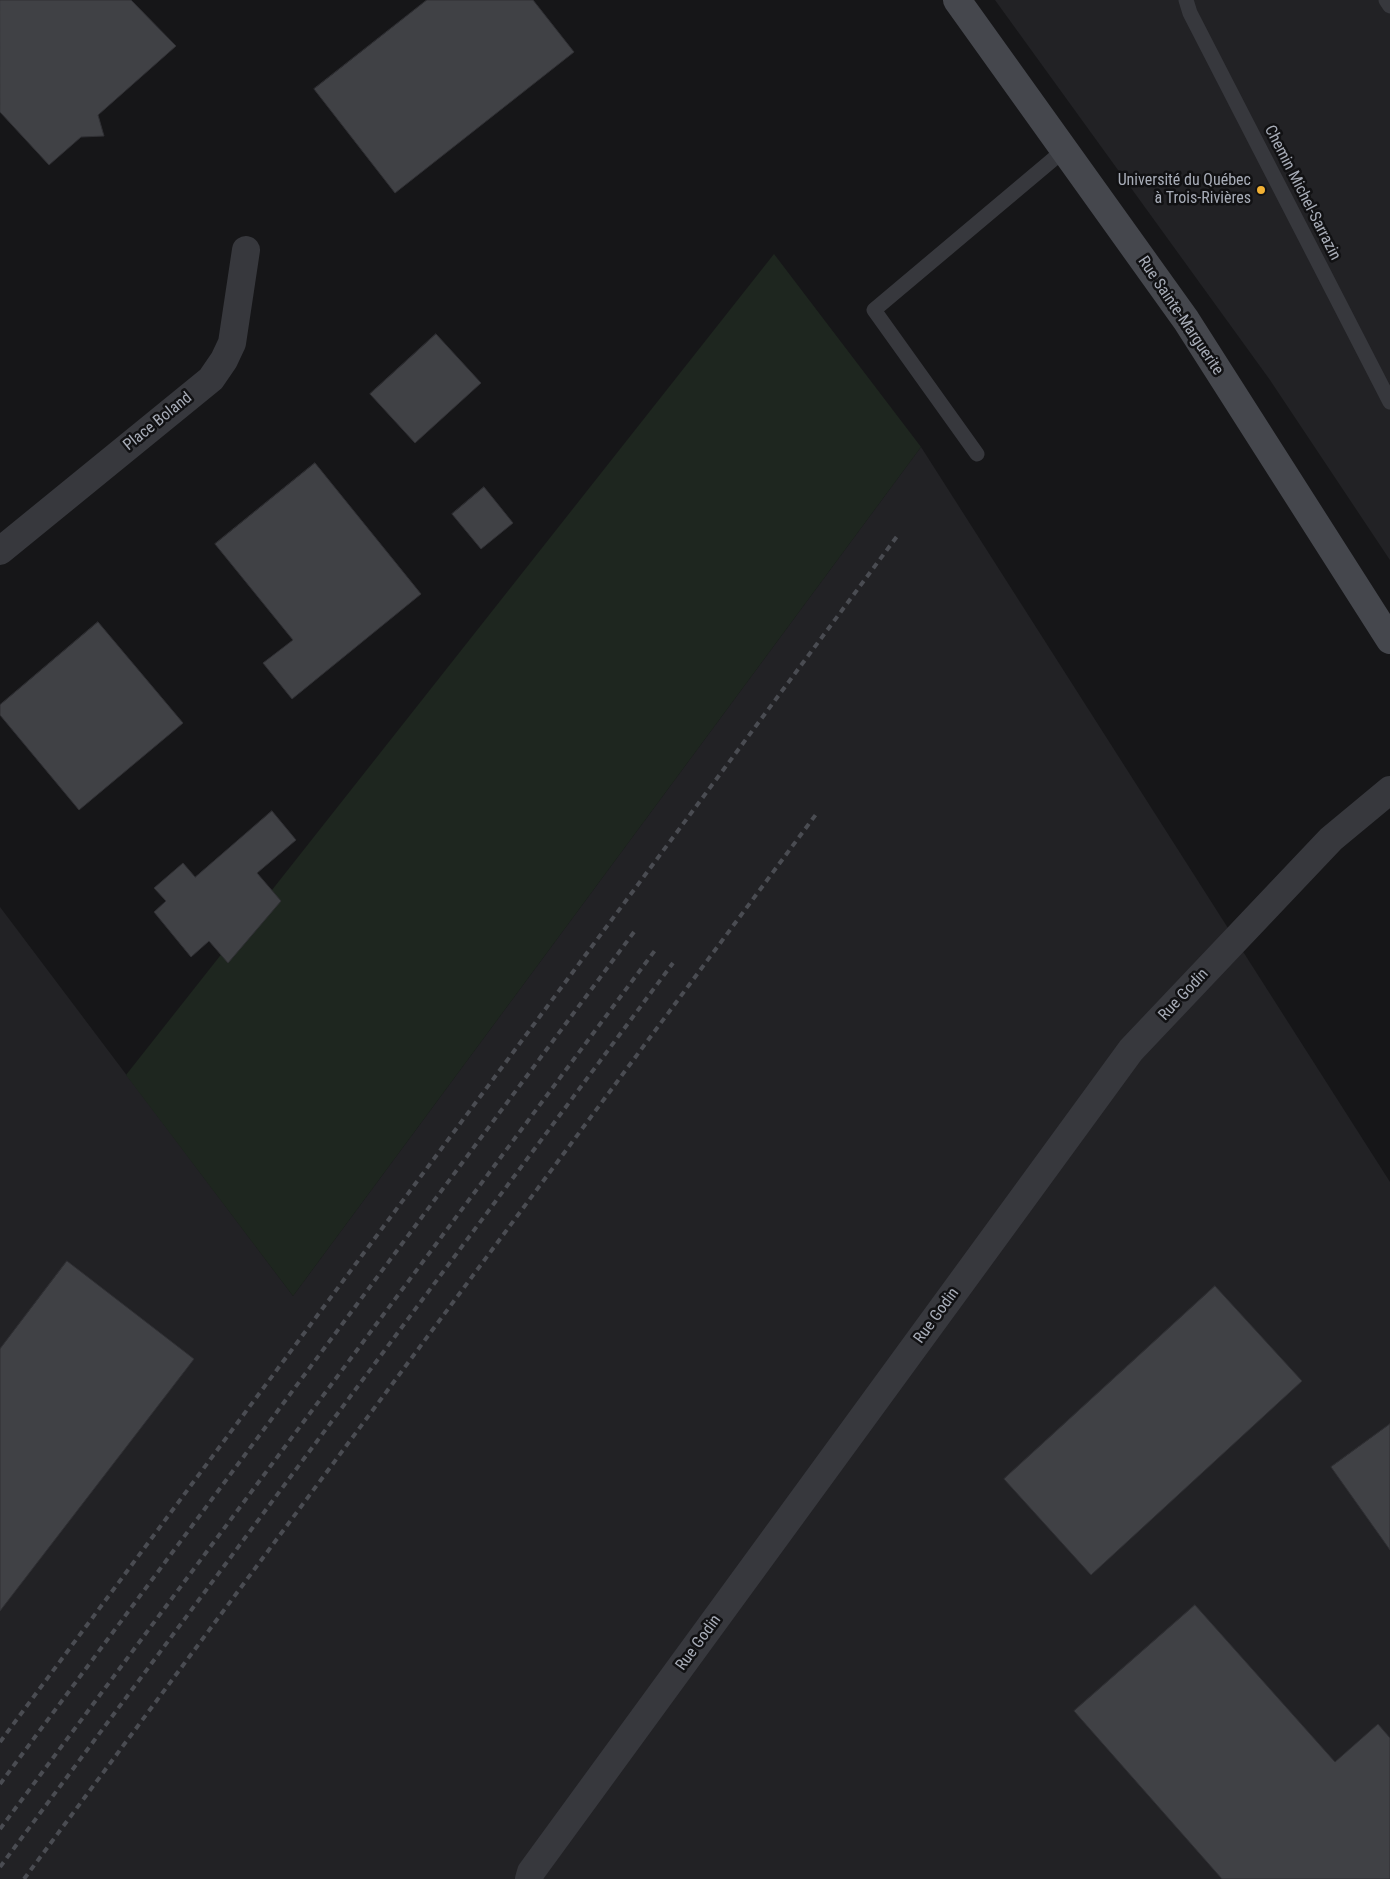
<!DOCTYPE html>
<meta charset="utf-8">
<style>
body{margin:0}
canvas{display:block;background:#161618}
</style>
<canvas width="1390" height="1879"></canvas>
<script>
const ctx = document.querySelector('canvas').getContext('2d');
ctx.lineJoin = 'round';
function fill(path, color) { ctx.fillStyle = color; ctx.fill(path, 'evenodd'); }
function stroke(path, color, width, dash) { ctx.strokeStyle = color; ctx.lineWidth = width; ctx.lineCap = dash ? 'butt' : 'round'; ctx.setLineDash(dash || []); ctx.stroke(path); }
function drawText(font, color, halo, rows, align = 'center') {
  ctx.font = font + ' "Roboto Condensed",sans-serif'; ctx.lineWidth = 5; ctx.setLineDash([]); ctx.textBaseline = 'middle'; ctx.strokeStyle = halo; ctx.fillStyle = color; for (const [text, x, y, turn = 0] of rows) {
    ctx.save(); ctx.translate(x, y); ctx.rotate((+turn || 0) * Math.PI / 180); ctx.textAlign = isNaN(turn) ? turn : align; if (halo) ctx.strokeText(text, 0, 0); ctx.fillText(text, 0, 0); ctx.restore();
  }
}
const built = new Path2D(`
 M995,0H1390V560L1270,380Z
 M921,447L1390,1182V1879H0V907L293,1296Z`);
const green = new Path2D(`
 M774,254L921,447L293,1296L126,1075Z`);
const building = new Path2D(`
 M0,0H131L176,46L98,115L104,136L81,137L49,165L0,112Z
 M427,0H533L574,52L395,193L314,89Z
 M436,334L481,383L415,443L370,394Z
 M315,463L421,594L292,699L263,663L293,640L215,544Z
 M484,487L513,523L481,549L452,514Z
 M98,622L183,723L79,810L0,715V705Z
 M272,811L296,840L257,873L281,901L228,963L209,941L191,957L154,912L166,901L154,888L183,863L195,877Z
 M67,1261L194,1359L0,1611V1349Z
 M1215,1286L1302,1381L1091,1575L1004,1479Z
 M1390,1424V1550L1331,1467Z
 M1195,1605L1335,1762L1378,1724L1390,1738V1879H1222L1074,1711Z`);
const lane = new Path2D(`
 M1186,0L1190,13L1390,402
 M1386,0L1390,6
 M977,454L874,310L1063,151`);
const street = new Path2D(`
 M0,551L211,379L224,360L232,343L246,250
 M529,1879L531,1872L1131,1050L1331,839L1390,790`);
const secondary = new Path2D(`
 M957,0L1186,320L1390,640`);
const rail = new Path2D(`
 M0,1742L898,535
 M0,1784L634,932
 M0,1829L656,949
 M0,1867L673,963
 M24,1879L817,813`);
const markers = [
 [1261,190,5,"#f2b134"]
];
const poiNames = [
 ["Université du Québec",1251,181],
 ["à Trois-Rivières",1251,199]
];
const streetNames = [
 ["Chemin Michel-Sarrazin",1302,193,63],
 ["Rue Sainte-Marguerite",1180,316,56],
 ["Place Boland",158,422,-39],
 ["Rue Godin",1184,995,-47],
 ["Rue Godin",937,1316,-54],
 ["Rue Godin",699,1643,-54]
];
fill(built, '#222225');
fill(green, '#1e261f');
fill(building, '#404145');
stroke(building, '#303034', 1);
stroke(lane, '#37383d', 15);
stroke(street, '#37383d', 28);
stroke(secondary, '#45474d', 28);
stroke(rail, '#4a4c52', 4, [6, 5]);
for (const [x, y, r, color] of markers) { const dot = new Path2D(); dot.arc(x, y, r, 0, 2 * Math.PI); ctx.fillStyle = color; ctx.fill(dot); stroke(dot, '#111113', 2); }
drawText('16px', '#a8adb8', '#111113', poiNames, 'right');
drawText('16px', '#a8adb8', '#111113', streetNames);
</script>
